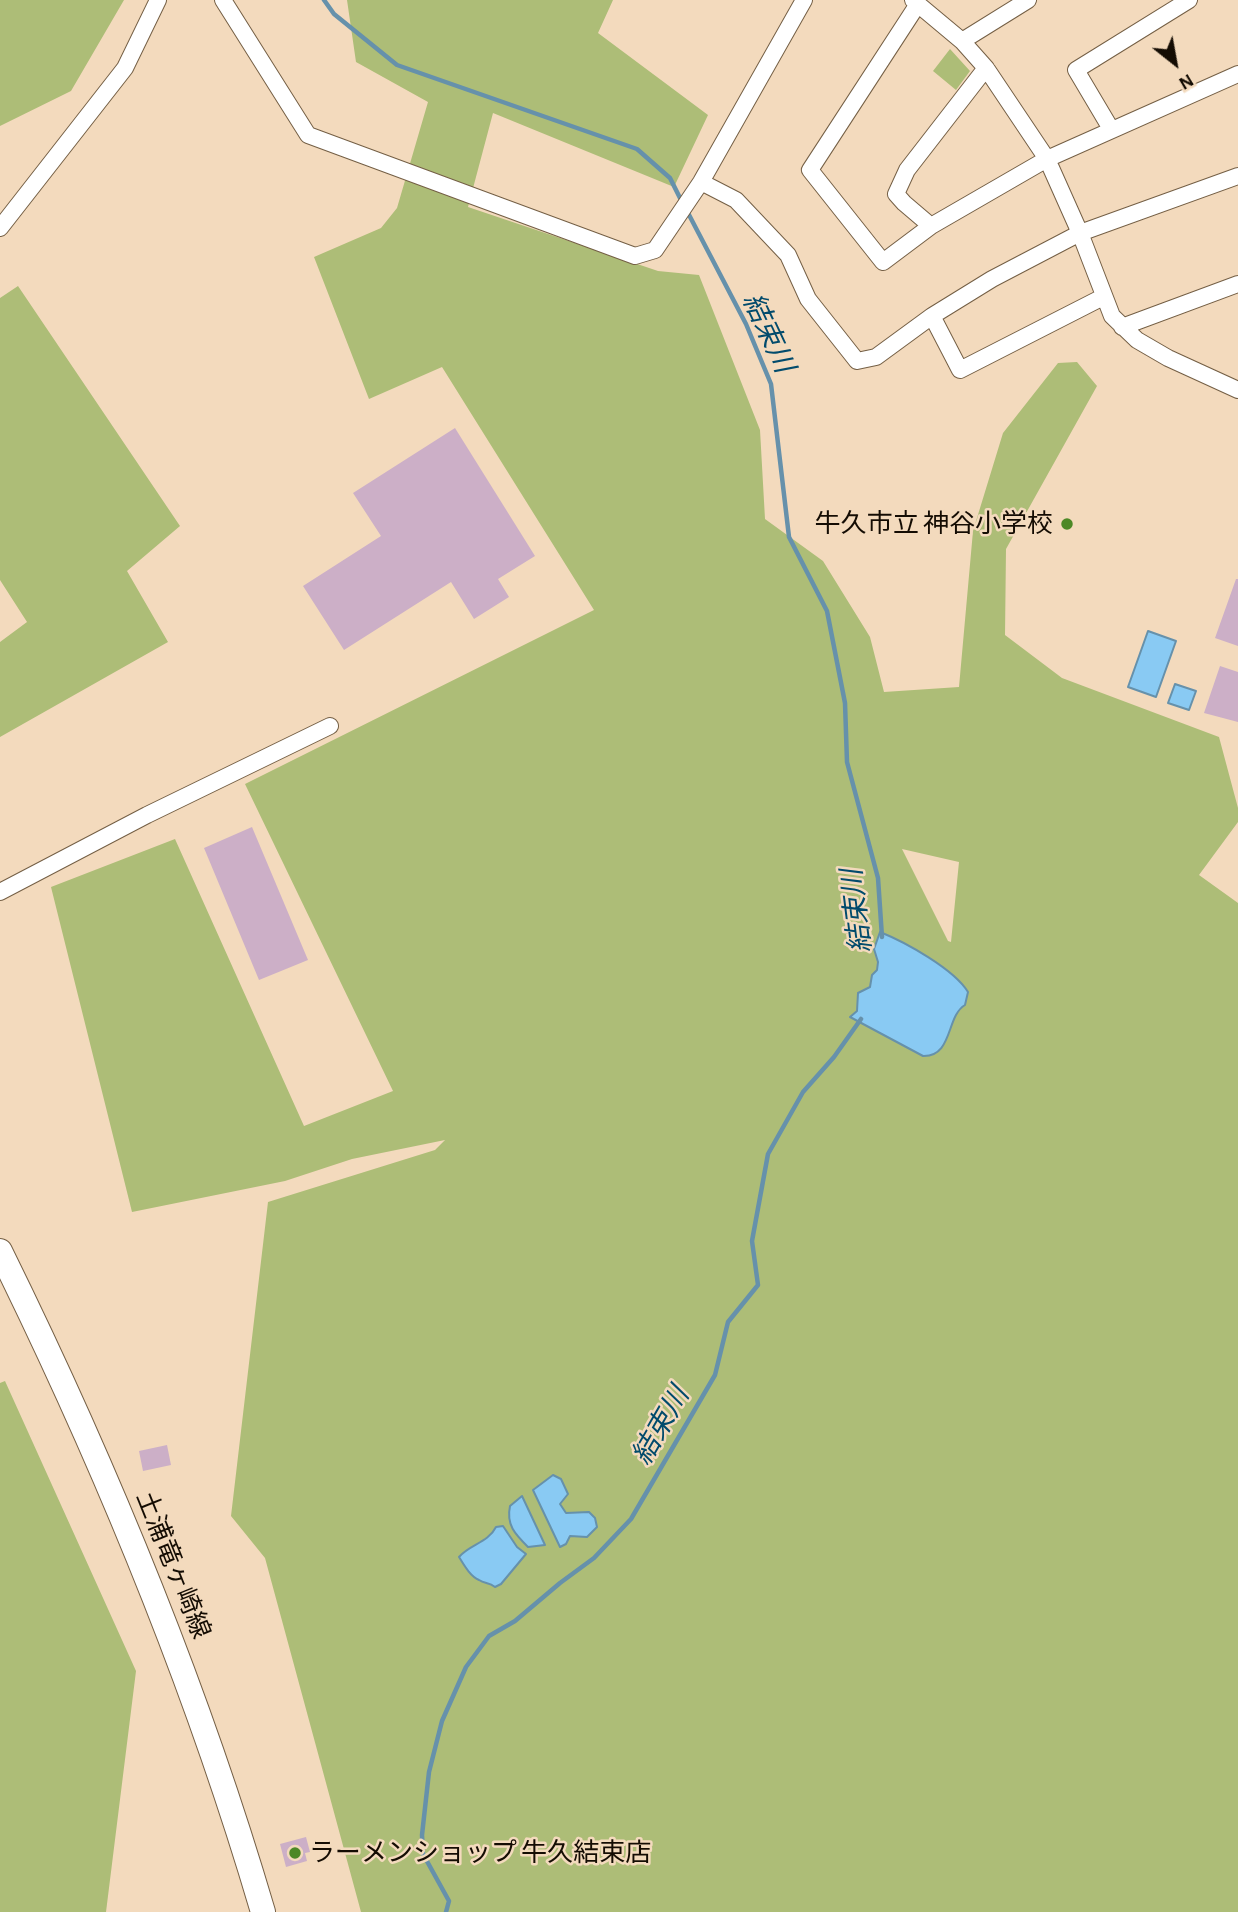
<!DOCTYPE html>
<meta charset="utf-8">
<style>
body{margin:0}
#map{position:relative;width:1238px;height:1912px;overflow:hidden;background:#f3dabd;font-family:"Alegreya Sans",sans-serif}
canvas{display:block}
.north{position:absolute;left:1140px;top:28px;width:70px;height:70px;-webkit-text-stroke:5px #f3dabd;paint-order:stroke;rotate:149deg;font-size:19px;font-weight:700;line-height:28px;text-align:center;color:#140c03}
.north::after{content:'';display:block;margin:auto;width:24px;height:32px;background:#140c03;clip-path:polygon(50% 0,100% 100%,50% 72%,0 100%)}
</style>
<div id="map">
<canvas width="1238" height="1912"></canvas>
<div class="north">N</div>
</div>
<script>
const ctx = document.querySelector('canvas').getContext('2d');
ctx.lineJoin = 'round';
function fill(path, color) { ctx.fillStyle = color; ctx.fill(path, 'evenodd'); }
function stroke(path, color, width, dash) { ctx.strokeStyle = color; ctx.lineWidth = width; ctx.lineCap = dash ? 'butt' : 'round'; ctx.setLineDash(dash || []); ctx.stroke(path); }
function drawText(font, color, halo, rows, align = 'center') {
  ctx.font = font + ' "Alegreya Sans","Noto Sans JP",sans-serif'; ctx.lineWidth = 5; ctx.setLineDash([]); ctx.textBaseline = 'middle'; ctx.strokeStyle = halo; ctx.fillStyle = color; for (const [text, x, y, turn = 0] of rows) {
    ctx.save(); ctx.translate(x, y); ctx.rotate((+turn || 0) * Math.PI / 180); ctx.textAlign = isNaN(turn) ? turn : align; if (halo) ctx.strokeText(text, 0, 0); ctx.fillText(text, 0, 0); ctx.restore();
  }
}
const green = new Path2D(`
 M0,0H124L71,91L0,126Z
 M347,0H613L598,33L708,115L674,187L493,113L468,207L658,271L699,275L760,430L765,519L823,561L870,637L884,692L959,687L973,531L1003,433L1058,363L1077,362L1097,386L1006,549L1005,635L1062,678L1219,737L1238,808V822L1199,875L1238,903V1912H361L265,1558L231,1516L268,1202L435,1150L445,1140L352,1159L285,1181L132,1212L51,887L175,839L304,1126L393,1091L245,784L594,610L442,367L369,399L314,257L381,228L397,208L428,102L356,62ZM902,849L959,862L951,942L948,941Z
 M950,49L970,71L956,90L933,71Z
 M18,286L180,526L127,571L168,642L0,737V642L27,622L0,580V298Z
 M5,1381L136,1671L106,1912H0V1383Z`);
const water = new Path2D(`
 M1148,631L1176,641L1156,697L1128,687Z
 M1175,684L1196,691L1189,710L1168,703Z
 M880,932C905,942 954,969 968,992L965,1005C946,1016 953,1057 923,1056L850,1017L857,1011L858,993L870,987L872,975L877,970L878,962L874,949Z
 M553,1475L561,1479L568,1494L560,1504L566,1513L589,1512L595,1518L597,1527L587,1537L570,1536L566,1544L560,1547L533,1490Z
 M522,1496L545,1545L528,1547C515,1534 506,1525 510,1506Z
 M503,1526L517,1547L526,1554L501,1584L495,1587C489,1582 485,1584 479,1580C470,1576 464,1565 459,1557C470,1544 488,1543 496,1527Z`);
const stream = new Path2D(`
 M324,0L334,14L397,65L637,149L670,178L683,204
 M687,211L746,324L771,384L789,537L827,611L845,703L847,762L878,878L882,937
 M446,1912L449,1901L423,1854L422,1835L429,1772L442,1721L466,1667L489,1636L515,1621L560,1583L594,1558L631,1519L715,1375L728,1322L758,1285L752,1241L768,1154L803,1092L834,1057L861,1019`);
const building = new Path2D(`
 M455,428L535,556L498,579L509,597L474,619L451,582L344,650L303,586L381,536L353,493Z
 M1236,579H1238V646L1215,638Z
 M1220,666L1238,672V722L1204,713Z
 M252,827L308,960L259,980L204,848Z
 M167,1445L171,1465L143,1471L139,1451Z
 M306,1837L310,1852L305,1853L307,1861L286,1867L280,1844Z`);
const street = new Path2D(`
 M223,0L308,135L635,256L655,250L701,182L804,0
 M913,0L962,41L986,68L1047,159L1080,233L1112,316L1137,340L1168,358L1238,390
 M918,4L810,170L883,262L931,226L1047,159L1238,74
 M962,41L1028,0
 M1111,129L1076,70L1189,0
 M701,182L736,200L788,255L808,299L857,361L876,357L932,316L992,279L1080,233L1238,176
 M931,226L904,203L896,194L907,170L986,68
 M0,228L125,68L158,0
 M932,316L960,370L1103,297
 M1122,327L1238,284
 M0,892L147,815L330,726`);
const primary = new Path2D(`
 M0,1251C105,1464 196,1684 263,1912`);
const markers = [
 [1067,524,7,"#4c8826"],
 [295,1853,7,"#4c8826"]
];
const poiNames = [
 ["牛久市立 神谷小学校",1053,524],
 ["ラーメンショップ 牛久結束店",309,1853,"left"]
];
const streetNames = [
 ["土浦竜ヶ崎線",173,1565,68]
];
const waterNames = [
 ["結束川",768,333,65],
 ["結束川",857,911,-97],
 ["結束川",661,1426,-60]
];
fill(green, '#adbd77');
fill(water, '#89caf3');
stroke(water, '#6691ab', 2);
stroke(stream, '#6691ab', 4.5);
fill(building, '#ccafc7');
stroke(street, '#745f45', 18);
stroke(primary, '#745f45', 26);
stroke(street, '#fff', 16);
stroke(primary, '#fff', 24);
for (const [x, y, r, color] of markers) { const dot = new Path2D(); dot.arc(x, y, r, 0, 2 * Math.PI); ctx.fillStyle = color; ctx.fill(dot); stroke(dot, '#f3dabd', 2.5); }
drawText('26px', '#140c03', '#f3dabd', poiNames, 'right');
drawText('26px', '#140c03', '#f3dabd', streetNames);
drawText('italic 28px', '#024b6c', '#f3dabd', waterNames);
</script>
